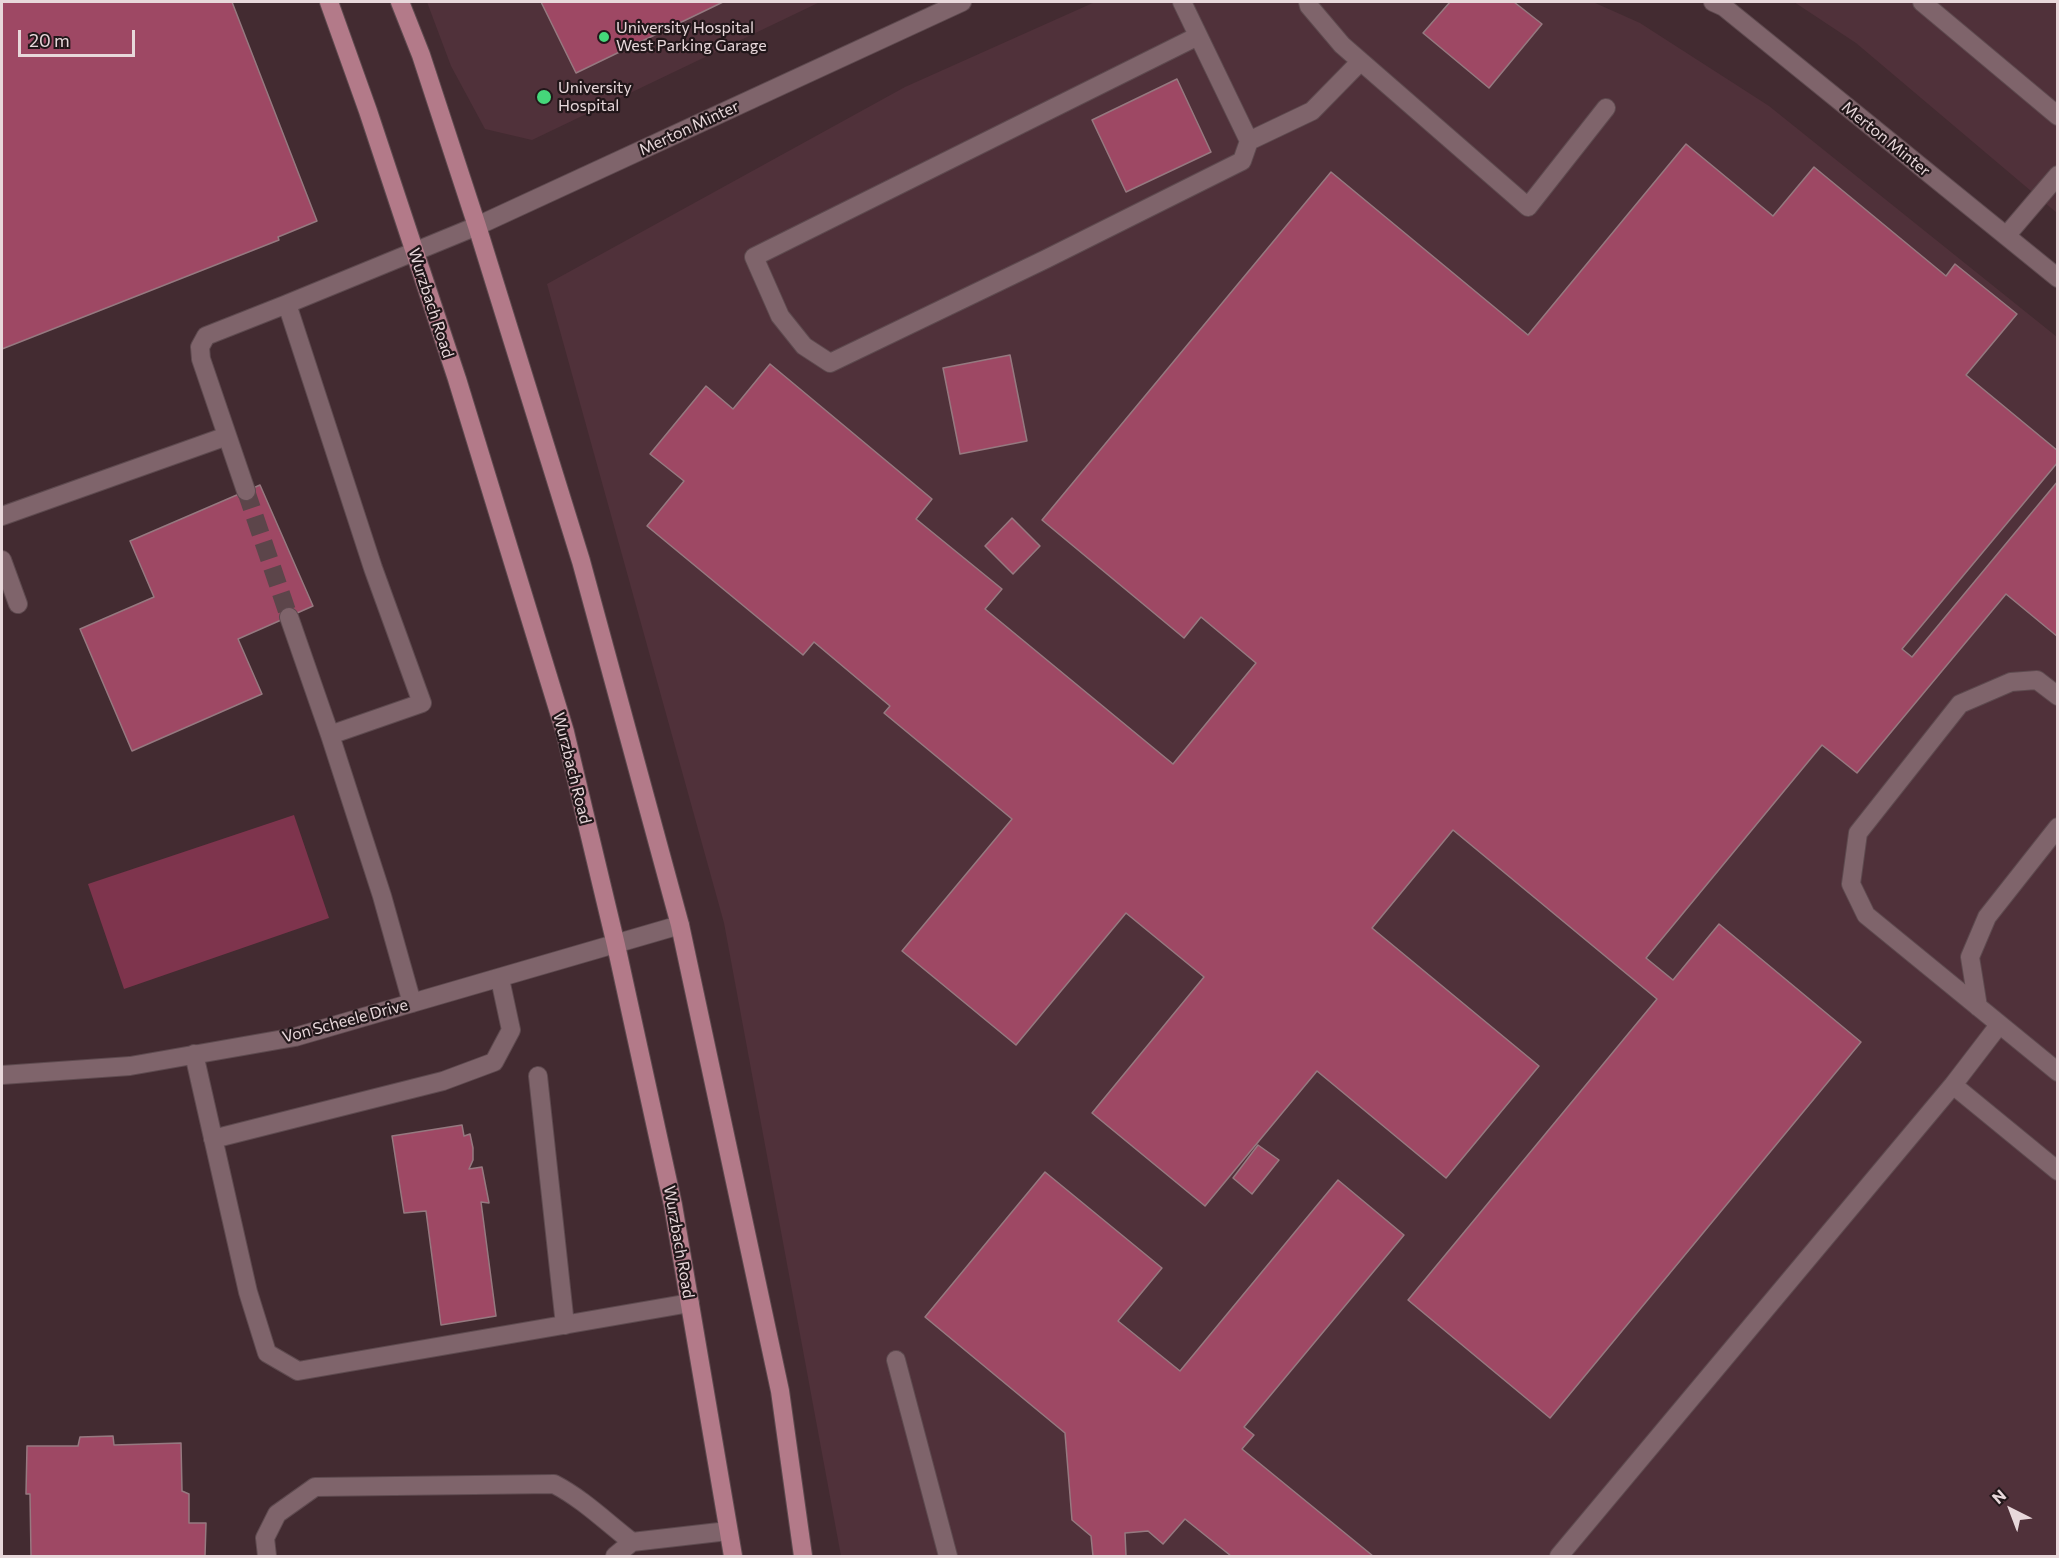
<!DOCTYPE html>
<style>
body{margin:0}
#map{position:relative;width:2059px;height:1558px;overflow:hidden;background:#432b31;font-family:Commissioner,sans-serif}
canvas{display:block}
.frame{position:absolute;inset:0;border:3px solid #e8d8db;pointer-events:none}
.north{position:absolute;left:1981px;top:1480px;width:60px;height:60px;-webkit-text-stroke:4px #22171a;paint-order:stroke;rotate:318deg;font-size:16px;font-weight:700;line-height:24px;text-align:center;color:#e8d8db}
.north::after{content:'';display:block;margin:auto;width:21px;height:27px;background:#e8d8db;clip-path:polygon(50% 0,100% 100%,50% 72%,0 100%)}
.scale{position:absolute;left:18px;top:30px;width:117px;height:27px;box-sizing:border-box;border:3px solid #e8d8db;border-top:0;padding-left:8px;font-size:18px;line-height:21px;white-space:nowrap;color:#e8d8db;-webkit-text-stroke:4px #22171a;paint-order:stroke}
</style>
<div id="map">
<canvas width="2059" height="1558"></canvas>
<div class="frame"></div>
<div class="north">N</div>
<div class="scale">20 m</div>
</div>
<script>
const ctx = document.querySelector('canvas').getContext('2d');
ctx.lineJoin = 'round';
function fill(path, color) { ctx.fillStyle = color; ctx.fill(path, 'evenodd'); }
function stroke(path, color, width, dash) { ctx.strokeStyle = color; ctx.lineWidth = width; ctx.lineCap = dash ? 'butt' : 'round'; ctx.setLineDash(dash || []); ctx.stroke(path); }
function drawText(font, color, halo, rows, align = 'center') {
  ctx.font = font + ' Commissioner,sans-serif'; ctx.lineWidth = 4.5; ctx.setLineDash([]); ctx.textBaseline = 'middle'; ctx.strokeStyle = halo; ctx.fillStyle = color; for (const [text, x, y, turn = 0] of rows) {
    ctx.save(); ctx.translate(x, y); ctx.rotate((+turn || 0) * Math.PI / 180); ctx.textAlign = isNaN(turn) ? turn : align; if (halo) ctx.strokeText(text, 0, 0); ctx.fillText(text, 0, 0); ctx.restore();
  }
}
const built = new Path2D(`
 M427,2H820L532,140L485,129L451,66Z
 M1095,2H1593L1640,23L1769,106L2057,337V1556H841L724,923L547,284L905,87Z
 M1794,2H2057V213L1856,43Z`);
const green = new Path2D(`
 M294,815L329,918L124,989L88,884Z`);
const building = new Path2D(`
 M2,2H232L317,221L278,237L279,240L2,349Z
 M541,2H723L576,73Z
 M1450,2H1514L1542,24L1489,88L1423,33Z
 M1177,79L1211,152L1126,192L1092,120Z
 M1686,144L1773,216L1814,167L1946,276L1955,264L2017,314L1966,375L2058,451V462L1902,649L1912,657L2058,481V637L2006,594L1857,773L1822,745L1646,958L1673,980L1719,924L1861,1042L1550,1418L1408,1300L1657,999L1453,830L1372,928L1539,1066L1446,1178L1317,1071L1205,1206L1092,1113L1204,977L1126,913L1016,1045L902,951L1012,819L884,713L890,706L814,642L803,655L647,526L684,481L650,454L706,386L733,409L770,364L932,499L916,519L1002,589L985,609L1173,764L1256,663L1201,617L1184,638L1042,520L1331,172L1528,335Z
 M1010,355L1027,441L960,454L943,368Z
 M260,485L313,606L238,639L262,694L132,751L80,629L154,597L130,541Z
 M1012,518L1040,546L1013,574L985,546Z
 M462,1125L464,1136L470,1134L473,1148V1160L469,1169L482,1167L489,1203L481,1202L496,1316L441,1325L426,1211L404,1213L392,1136Z
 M1258,1145L1279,1160L1252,1194L1233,1178Z
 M1045,1172L1162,1268L1118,1321L1180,1371L1338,1180L1404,1235L1244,1427L1254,1435L1242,1449L1373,1556H1231L1185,1519L1163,1544L1148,1531L1125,1533L1126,1556H1093L1091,1536L1072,1520L1065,1433L925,1317Z
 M113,1436L114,1445L181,1443L182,1491L189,1494V1523H206L205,1556H31L30,1494H26L27,1446H78L80,1437Z`);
const minorTunnel = new Path2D(`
 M246,491L289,617`);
const minor = new Path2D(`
 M1182,2L1249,141L1312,111L1360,62
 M1308,2L1309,6L1342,45L1528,207L1606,108
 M1713,2L1724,7L2058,278
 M1922,2L2058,116
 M1198,36L754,257L780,316L804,346L830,363L1046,259L1242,161L1249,141
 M2006,236L2058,175
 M246,491L201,359L200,347L206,336L287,304
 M2,516L227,436
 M2,560L18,604
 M289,617L330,735
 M2058,696L2037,680L2011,682L1960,704L1858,833L1851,884L1866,915L2058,1072
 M412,1003L382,896L330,735L422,703L373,568L287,304L477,226L962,2
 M1978,1007L1970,957L1987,917L2058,827
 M194,1054L248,1292L267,1353L298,1371L690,1303
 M2,1075L130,1066L295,1037L680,925
 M538,1076L565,1325
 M1953,1085L2058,1171
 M213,1139L443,1081L494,1062L511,1030L500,979
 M896,1360L948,1556
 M267,1556L265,1538L277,1514L315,1487L554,1484C583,1499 606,1522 632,1542
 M615,1556L632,1542L728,1531
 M1559,1556L1953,1085L1999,1025`);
const major = new Path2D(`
 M329,2L368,111L457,379L565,732L616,945L673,1205L733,1556
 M400,2L421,55L477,226L581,561L680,925L780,1391L803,1556`);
const markers = [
 [604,37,6,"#45d77a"],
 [544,97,8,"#45d77a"]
];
const poiNames = [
 ["University Hospital",616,28],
 ["West Parking Garage",616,46],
 ["University",558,88],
 ["Hospital",558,106]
];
const streetNames = [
 ["Merton Minter",689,128,-25],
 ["Merton Minter",1886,139,39],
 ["Wurzbach Road",431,303,72],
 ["Wurzbach Road",572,768,76],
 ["Von Scheele Drive",345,1021,-15],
 ["Wurzbach Road",679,1242,80]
];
fill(built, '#50313a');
fill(green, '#7e344d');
fill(building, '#9e4864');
stroke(building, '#967980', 1.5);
stroke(minorTunnel, '#5c454a', 18, [18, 9]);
stroke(minor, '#5e4a4f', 20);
stroke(major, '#5e4a4f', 20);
stroke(minor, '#7f646b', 18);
stroke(major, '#b37a89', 18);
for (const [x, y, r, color] of markers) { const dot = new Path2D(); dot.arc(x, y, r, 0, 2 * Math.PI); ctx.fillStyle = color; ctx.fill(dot); stroke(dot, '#22171a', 2); }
drawText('16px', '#e8d8db', '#22171a', poiNames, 'left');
drawText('16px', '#e8d8db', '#22171a', streetNames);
</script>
